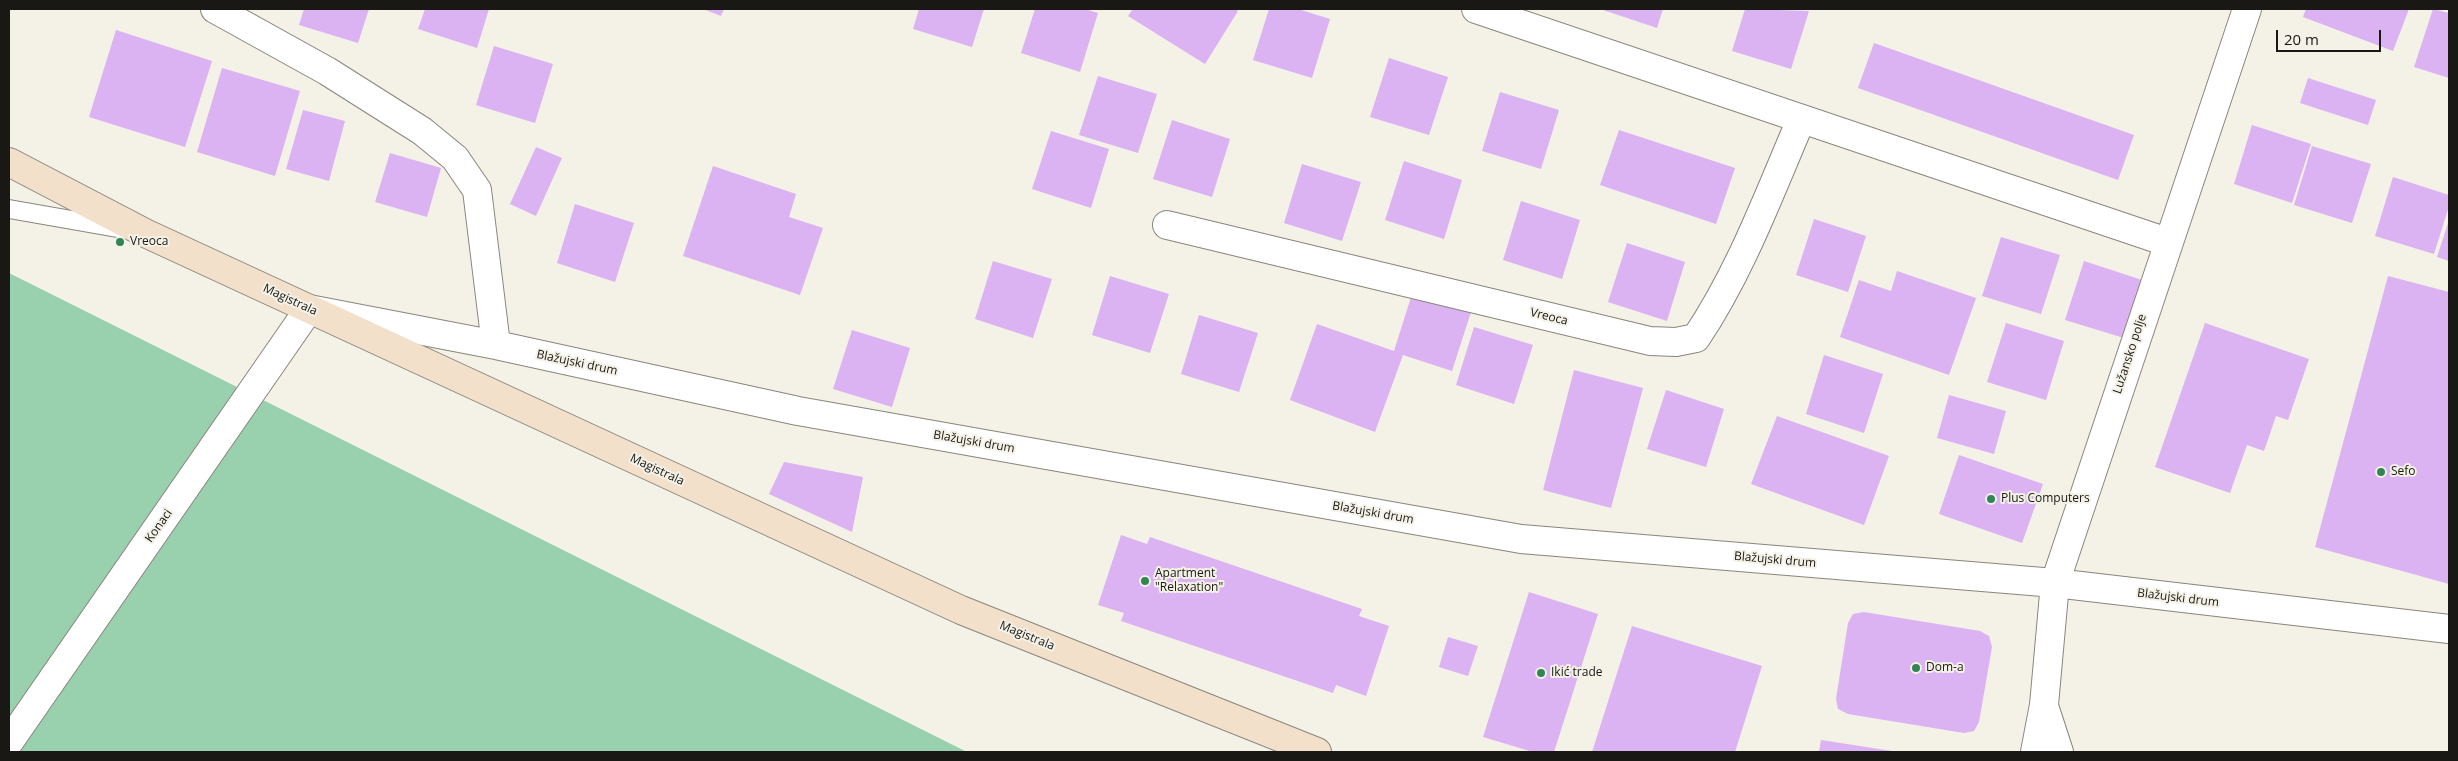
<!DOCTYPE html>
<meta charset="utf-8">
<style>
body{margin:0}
#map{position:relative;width:2458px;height:761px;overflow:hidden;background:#f4f1e7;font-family:"Open Sans",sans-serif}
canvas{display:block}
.frame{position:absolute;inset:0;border:10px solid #191815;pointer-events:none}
.scale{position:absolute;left:2276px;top:30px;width:105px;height:22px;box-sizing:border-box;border:2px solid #191815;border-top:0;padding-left:6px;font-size:15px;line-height:18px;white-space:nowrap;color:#191815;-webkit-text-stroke:4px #f4f1e7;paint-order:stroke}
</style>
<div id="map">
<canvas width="2458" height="761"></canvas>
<div class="frame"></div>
<div class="scale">20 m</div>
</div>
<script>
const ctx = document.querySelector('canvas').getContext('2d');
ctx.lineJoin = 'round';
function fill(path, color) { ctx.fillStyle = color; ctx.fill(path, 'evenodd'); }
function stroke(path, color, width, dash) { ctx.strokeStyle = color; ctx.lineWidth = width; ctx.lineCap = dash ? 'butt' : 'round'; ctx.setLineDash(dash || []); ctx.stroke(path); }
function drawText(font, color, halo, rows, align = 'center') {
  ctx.font = font + ' "Open Sans",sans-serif'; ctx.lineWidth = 4; ctx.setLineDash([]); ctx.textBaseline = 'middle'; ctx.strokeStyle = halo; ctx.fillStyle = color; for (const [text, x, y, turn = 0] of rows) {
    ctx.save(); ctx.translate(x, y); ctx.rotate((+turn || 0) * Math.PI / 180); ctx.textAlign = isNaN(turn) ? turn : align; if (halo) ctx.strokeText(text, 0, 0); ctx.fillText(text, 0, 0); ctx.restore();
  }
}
const green = new Path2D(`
 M9,273L967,752H9Z`);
const building = new Path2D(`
 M304,9H369L358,43L299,25Z
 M425,9H489L477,48L418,29Z
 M703,9H724L721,16Z
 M919,9H984L972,47L913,29Z
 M1035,9H1085L1098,13L1080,72L1021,53Z
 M1133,9H1234L1238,11L1205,64L1128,16Z
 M1269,9H1298L1330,19L1312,78L1253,60Z
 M1600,9H1663L1657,28Z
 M1745,9L1809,11L1791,69L1732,51Z
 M2306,9H2409L2393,51L2303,17Z
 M2433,9L2449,13V78L2414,67Z
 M116,30L212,61L185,147L89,117Z
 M1874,43L2134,135L2118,180L1858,88Z
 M494,46L553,64L535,123L476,105Z
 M1389,58L1448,77L1429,135L1370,117Z
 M222,68L300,91L275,176L197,152Z
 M1098,76L1157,94L1138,153L1079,135Z
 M2308,78L2376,100L2368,125L2300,103Z
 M1500,92L1559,110L1541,169L1482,151Z
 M303,110L345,121L329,181L286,169Z
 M1172,120L1230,139L1212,197L1153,179Z
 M2252,125L2311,144L2292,203L2234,184Z
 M1619,130L1735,168L1716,224L1600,185Z
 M1051,131L1109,149L1091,208L1032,189Z
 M2312,146L2371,164L2352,223L2294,205Z
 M536,147L562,158L536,216L510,204Z
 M390,153L441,168L427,217L375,202Z
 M1404,161L1462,180L1444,239L1385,220Z
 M1302,164L1361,182L1342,241L1284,223Z
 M713,166L796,194L789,217L823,228L800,295L683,256Z
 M2393,177L2449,195V206L2434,254L2375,236Z
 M1521,201L1580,220L1562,279L1503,260Z
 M575,204L634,223L615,282L557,263Z
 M1814,219L1866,236L1848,292L1796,275Z
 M2449,220V261L2437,257Z
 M2001,237L2060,255L2041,314L1982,296Z
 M1627,243L1685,262L1667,321L1608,302Z
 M993,261L1052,279L1033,338L975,319Z
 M2084,261L2142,280L2124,338L2065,320Z
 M1897,271L1976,298L1949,375L1840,337L1859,280L1891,291Z
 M1110,276L1169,294L1150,353L1092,335Z
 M2388,276L2449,292V584L2315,547Z
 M1412,294L1471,312L1452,371L1403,355L1375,432L1290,400L1317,324L1394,351Z
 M1199,315L1258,333L1239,392L1181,374Z
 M2006,323L2064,341L2046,400L1987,382Z
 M2205,323L2309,359L2288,420L2276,416L2264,451L2247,445L2230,493L2155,467Z
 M1474,327L1533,345L1514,404L1456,385Z
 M852,330L910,348L892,407L833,389Z
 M1824,355L1883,374L1864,433L1806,414Z
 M1574,370L1643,388L1611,508L1543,490Z
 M1666,390L1724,409L1706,467L1647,449Z
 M1949,395L2006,411L1994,454L1937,438Z
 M1777,416L1889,456L1864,525L1751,484Z
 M1959,455L2043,484L2022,543L1939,514Z
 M784,462L863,477L852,532L769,494Z
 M1121,535L1147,544L1150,537L1362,609L1359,616L1389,626L1366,696L1336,685L1333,693L1121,621L1124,613L1098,605Z
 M1529,592L1598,614L1554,752H1533L1483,737Z
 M1864,612L1980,631L1989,636L1992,647L1979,722L1974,731L1964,733L1848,714L1838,709L1836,699L1848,623L1853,614Z
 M1632,626L1762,666L1735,752H1592Z
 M1448,637L1478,646L1468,676L1439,667Z
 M1821,740L1892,751V752H1819Z`);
const service = new Path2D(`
 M9,209L123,229`);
const minor = new Path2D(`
 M215,9L327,71L422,131L455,158L477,190L496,345
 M1476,9L2167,242
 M1167,225L1650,341L1676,342L1696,338C1741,271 1769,194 1801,120
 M2044,706L2059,752
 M9,742L309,309L496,345L798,411L1521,539L2055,583L2449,629
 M2035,752L2044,705L2055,583L2247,9`);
const secondary = new Path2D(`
 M9,162L145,233L961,610L1317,752`);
const markers = [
 [120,242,5,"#318456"],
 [2381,472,5,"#318456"],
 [1991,499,5,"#318456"],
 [1145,581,5,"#318456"],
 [1916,668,5,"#318456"],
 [1541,673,5,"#318456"]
];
const poiNames = [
 ["Vreoca",130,242],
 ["Sefo",2391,472],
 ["Plus Computers",2001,499],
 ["Apartment",1155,574],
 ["\"Relaxation\"",1155,588],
 ["Dom-a",1926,668],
 ["Ikić trade",1551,673]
];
const streetNames = [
 ["Magistrala",290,300,25],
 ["Vreoca",1549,317,14],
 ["Lužansko polje",2130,354,-72],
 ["Blažujski drum",577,363,12],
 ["Blažujski drum",974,442,10],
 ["Magistrala",657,470,25],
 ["Blažujski drum",1373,513,10],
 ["Konaci",159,526,-55],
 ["Blažujski drum",1775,560,5],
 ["Blažujski drum",2178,598,7],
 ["Magistrala",1027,636,22]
];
fill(green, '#99d0ad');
fill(building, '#dbb2f2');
stroke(service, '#89867d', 20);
stroke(minor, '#89867d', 30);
stroke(secondary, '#89867d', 30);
stroke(service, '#fff', 18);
stroke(minor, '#fff', 28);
stroke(secondary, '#f2e0cb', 28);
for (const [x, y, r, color] of markers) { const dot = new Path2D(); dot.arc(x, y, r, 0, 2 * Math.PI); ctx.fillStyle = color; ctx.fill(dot); stroke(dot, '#f4f1e7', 2); }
drawText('12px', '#191815', '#f4f1e7', poiNames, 'left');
drawText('12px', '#191815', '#f4f1e7', streetNames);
</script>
